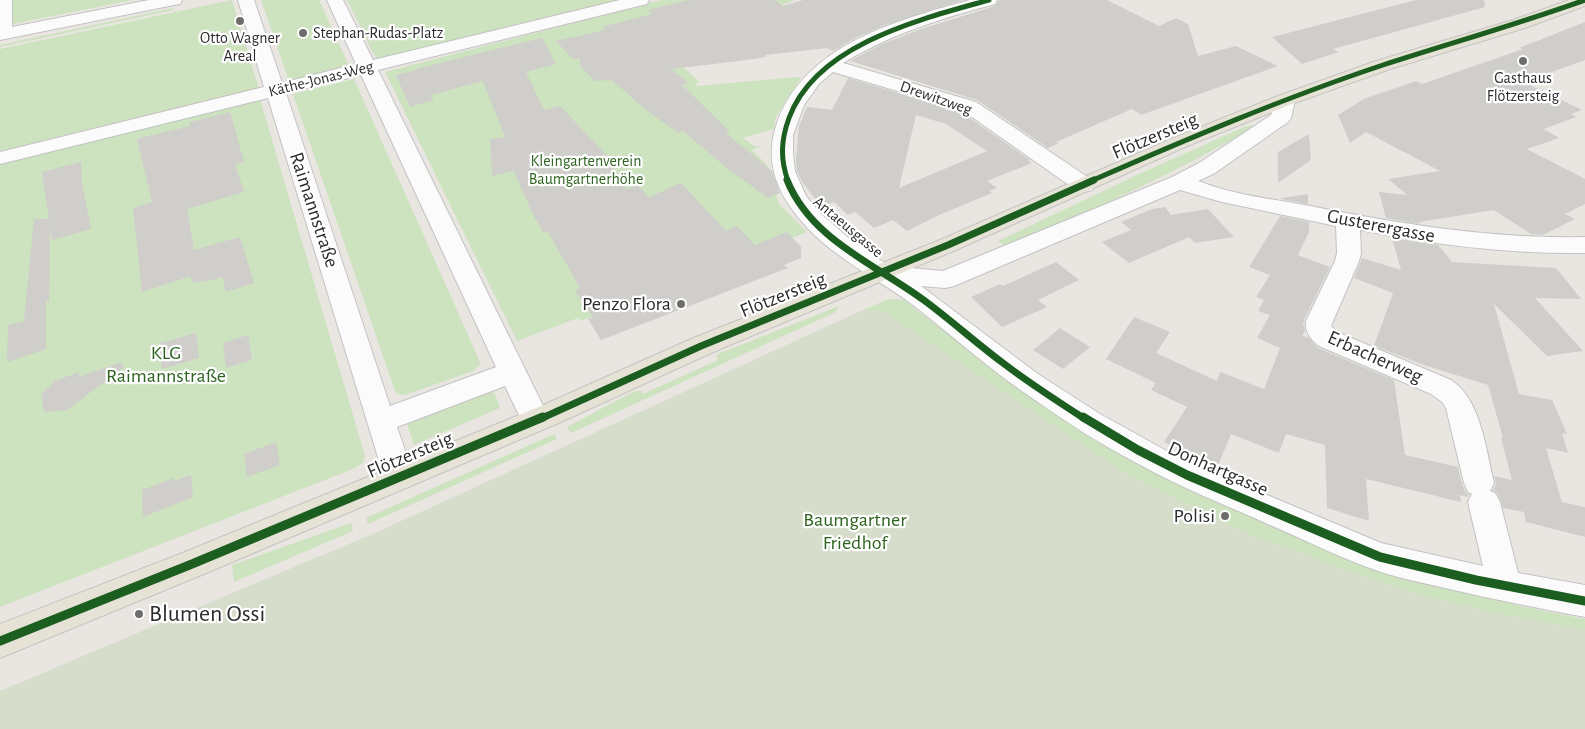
<!DOCTYPE html>
<meta charset="utf-8">
<style>
body{margin:0}
canvas{display:block;background:#e9e6e2}
</style>
<canvas width="1585" height="729"></canvas>
<script>
const ctx = document.querySelector('canvas').getContext('2d');
ctx.lineJoin = 'round';
function fill(path, color) { ctx.fillStyle = color; ctx.fill(path, 'evenodd'); }
function stroke(path, color, width, dash) { ctx.strokeStyle = color; ctx.lineWidth = width; ctx.lineCap = dash ? 'butt' : 'round'; ctx.setLineDash(dash || []); ctx.stroke(path); }
function drawText(font, color, halo, rows, align = 'center') {
  ctx.font = font + ' "Alegreya Sans",sans-serif'; ctx.lineWidth = 4.5; ctx.setLineDash([]); ctx.textBaseline = 'middle'; ctx.strokeStyle = halo; ctx.fillStyle = color; for (const [text, x, y, turn = 0] of rows) {
    ctx.save(); ctx.translate(x, y); ctx.rotate((+turn || 0) * Math.PI / 180); ctx.textAlign = isNaN(turn) ? turn : align; if (halo) ctx.strokeText(text, 0, 0); ctx.fillText(text, 0, 0); ctx.restore();
  }
}
const green = new Path2D(`
 M0,0H133L3,26Z
 M232,0L259,89L0,155V49Z
 M261,0H319L349,66L289,81Z
 M347,0H629L392,59H376Z
 M661,0H795L752,16L675,59L699,82L695,84L697,86L797,77L801,78L775,119L774,129L743,138L754,146H761L752,150L767,165L779,204L807,232L581,321L578,318L517,341L385,72Z
 M173,8V10L0,47V45Z
 M354,79L481,364L473,371L405,395L398,394L395,391L293,94Z
 M260,99L365,456L363,463L353,469L0,607V164Z
 M1257,125C1177,173 1091,211 1005,246L998,241L1139,174L1244,127Z
 M896,299L904,300L995,371L1382,567L1520,606L1585,619V630L1489,612L1407,592L1250,535L1124,473L957,361L863,310L886,300Z
 M839,306L836,312L571,433L567,427L635,391H641L643,394L718,360L716,356L718,354Z
 M494,391L500,408L414,445L407,424Z
 M554,434L557,439L368,524L366,518Z
 M351,523L353,531L234,582L232,565Z`);
const cemetery = new Path2D(`
 M863,310L883,311L1124,473L1250,535L1407,592L1489,612L1585,630V729H0V691L377,532Z`);
const building = new Path2D(`
 M689,0H775L783,6L803,0H963L885,25L857,37L833,51L827,48L765,55L766,57L739,61L671,69L688,83L682,85L730,132L726,133L772,171L780,193L768,198L727,168L683,131L679,133L647,111L612,80L595,81L580,66V58L573,59L556,41L605,30L602,27L652,14L648,10Z
 M999,0H1107L1159,26L1176,18L1188,24L1198,56L1236,46L1278,66L1141,115L1132,109L1056,142L1059,143L1048,148L977,100L850,61L880,45L918,30L995,6Z
 M1416,0H1484L1485,7L1333,49L1339,52L1302,64L1272,37Z
 M1585,22V60L1524,82L1582,110L1571,114L1576,117L1544,129L1559,138L1527,149L1585,179V204L1565,214L1575,219L1543,235L1531,234L1494,210L1419,222L1420,224L1386,218L1379,192L1407,195L1388,179L1440,171L1366,132L1350,143L1338,115L1364,99L1416,81L1422,84L1523,49L1519,48Z
 M542,38L556,64L526,72L544,110L560,106L609,158L626,189L638,185L649,197L681,183L726,231L737,226L755,245L787,232L801,247V258L784,265L788,268L601,340L588,319L593,317L575,290L580,288L548,232L544,233L533,215L514,171L492,176L490,139L505,137L483,81L431,95L434,100L410,107L396,75L417,70L416,69Z
 M848,78L961,112L1030,160L1028,161L1032,163L987,181L997,188L989,191L992,193L939,215L907,231L893,220L874,228L855,212L848,215L834,202L821,207L803,183L797,171L796,159L799,126L807,107L832,110ZM916,115L946,124L987,151L899,188Z
 M230,112L244,162L235,164L244,192L187,209L194,250L240,237L254,283L226,292L222,277L205,282V280L192,283L191,276L142,292L133,208L152,202L137,139L190,126V122Z
 M1309,134L1311,160L1278,183V152Z
 M81,162L82,183L91,229L52,240L50,226L49,301L46,302V349L7,362L8,325L24,321L34,219H49L42,172Z
 M1308,194V204L1281,199V198Z
 M1165,207L1171,215L1208,209L1234,237L1195,243L1189,237L1129,263L1102,242L1131,230L1121,222L1152,209Z
 M1280,216L1309,222V232L1298,255L1330,267L1304,320L1303,325L1305,330L1302,336L1309,338L1318,348L1394,380L1405,455L1458,467L1462,484L1466,493L1469,495L1468,497L1460,495L1461,502L1366,479L1369,521L1327,508L1325,445L1286,434L1279,453L1231,434L1217,468L1164,442L1187,407L1151,390L1156,383L1106,359L1134,317L1170,332L1156,353L1217,381L1220,372L1264,389L1280,348L1257,338L1270,315L1258,311L1264,300L1256,297L1270,275L1249,267Z
 M1392,238L1438,245L1452,262L1556,268L1581,299L1535,298L1583,351L1547,356L1494,304L1519,394L1552,400L1567,434L1562,433L1568,453L1546,448L1562,502L1585,507V537L1526,522L1524,512L1503,508L1497,492L1493,490L1496,484L1494,476L1512,480L1501,438H1503L1488,385L1424,365L1374,346L1393,293L1354,278L1362,258L1401,270Z
 M1056,262L1079,280L1038,300L1047,307L1002,327L971,297L1000,284L1003,286Z
 M1060,328L1090,347L1063,369L1033,350Z
 M196,333L199,358L162,369L160,343Z
 M248,335L252,360L226,368L223,343Z
 M121,362L124,367L67,410L44,412L41,395L55,381L79,372V377Z
 M276,442L280,465L247,477L244,454Z
 M191,475L193,497L143,517L142,490L174,478V481Z`);
const minor = new Path2D(`
 M0,0H12V27L149,0H182L180,4L174,5L0,40Z
 M238,0H254L282,83L356,64L327,0H343L373,60L620,0H649L647,4L378,70L550,420L545,428L535,431L525,428L505,386L397,427L414,477L410,486L399,490L388,486L384,477L268,98L0,164V152L264,87ZM361,75L496,367L390,406L286,93Z
 M970,0H997L995,4C942,18 891,34 843,63L976,102L1092,180L1095,185L1092,190L1084,192L1076,190L962,110L833,72L819,84L804,105L793,135V153L795,171L806,196L821,214L851,240L889,266L943,271L1172,177L1199,163L1271,115L1278,96L1285,94L1292,96L1295,100L1291,118L1288,122L1215,173L1198,181C1233,195 1273,199 1310,206C1401,224 1491,239 1585,237V253C1509,254 1435,245 1360,230L1361,253L1359,261L1331,326L1337,332L1451,380C1481,399 1486,450 1494,483L1490,491L1495,493L1500,502L1518,573L1585,585V617C1538,608 1492,599 1445,588C1419,582 1393,577 1367,567C1334,555 1303,539 1270,525C1229,506 1186,490 1146,468C1107,448 1070,425 1035,400C993,372 956,339 917,308C880,279 834,259 803,223C776,192 763,160 778,120C807,44 898,20 970,0ZM1180,190L1222,202L1336,226L1337,253L1335,261L1306,321C1304,331 1311,340 1319,346L1431,394L1442,402L1446,408L1464,483L1468,492L1472,494L1468,502L1483,566L1381,543L1215,473L1165,450L1100,414L1038,374L921,286L945,288L954,286Z`);
const major = new Path2D(`
 M1569,0H1585V6L1525,28L1390,69L1292,104L1185,147L956,250L711,353L561,422L204,574L0,658V624L180,554L541,406L691,339L940,240L1171,139L1278,96L1376,61L1513,20Z`);
const cyclewayFar2 = new Path2D(`
 M788,181C780,159 781,140 789,118C816,44 921,19 989,0
 M1091,181C1187,139 1284,98 1383,65C1451,43 1518,24 1585,0`);
const cyclewayFar1 = new Path2D(`
 M787,180C811,240 877,265 925,301C952,321 976,343 1003,363C1029,383 1057,401 1085,419
 M540,419L701,346L948,245L1094,180`);
const cycleway = new Path2D(`
 M1083,417L1138,450L1187,475L1380,557L1476,580L1585,601
 M0,641L192,564L543,417`);
const markers = [
 [240,21,5,"#6e6d6c"],
 [303,33,5,"#6e6d6c"],
 [1523,61,5,"#6e6d6c"],
 [681,304,5,"#6e6d6c"],
 [1225,516,5,"#6e6d6c"],
 [139,614,5,"#6e6d6c"]
];
const farPoinames = [
 ["Stephan-Rudas-Platz",313,33,"left"],
 ["Otto Wagner",240,38],
 ["Areal",240,56],
 ["Gasthaus",1523,78],
 ["Flötzersteig",1523,96]
];
const farStreetnames = [
 ["Käthe-Jonas-Weg",321,79,-14],
 ["Drewitzweg",936,98,19],
 ["Antaeusgasse",848,227,40]
];
const farParknames = [
 ["Kleingartenverein",586,161],
 ["Baumgartnerhöhe",586,179]
];
const streetNames = [
 ["Flötzersteig",1155,136,-23],
 ["Raimannstraße",314,210,72],
 ["Gusterergasse",1381,226,11],
 ["Flötzersteig",783,295,-22],
 ["Erbacherweg",1375,357,24],
 ["Flötzersteig",410,455,-23],
 ["Donhartgasse",1218,469,24]
];
const poiNames = [
 ["Penzo Flora",671,304],
 ["Polisi",1215,516]
];
const parkNames = [
 ["KLG",166,353],
 ["Raimannstraße",166,376],
 ["Baumgartner",855,520],
 ["Friedhof",855,543]
];
const nearPoinames = [
 ["Blumen Ossi",149,614]
];
fill(green, '#cde2be');
fill(cemetery, '#d6ddcb');
fill(building, '#d0cecb');
stroke(minor, '#c3c2c2', 2);
stroke(major, '#c5c4c2', 2);
fill(minor, '#fcfbfb');
fill(major, '#e6e2d5');
stroke(cyclewayFar2, '#1b5e20', 5);
stroke(cyclewayFar1, '#1b5e20', 7);
stroke(cycleway, '#1b5e20', 9);
for (const [x, y, r, color] of markers) { const dot = new Path2D(); dot.arc(x, y, r, 0, 2 * Math.PI); ctx.fillStyle = color; ctx.fill(dot); stroke(dot, '#fff', 2); }
drawText('16px', '#2c2c2c', '#fff', farPoinames);
drawText('16px', '#2c2c2c', '#fff', farStreetnames);
drawText('16px', '#2f6420', '#fff', farParknames);
drawText('20px', '#2c2c2c', '#fff', streetNames);
drawText('20px', '#2c2c2c', '#fff', poiNames, 'right');
drawText('20px', '#2f6420', '#fff', parkNames);
drawText('24px', '#2c2c2c', '#fff', nearPoinames, 'left');
</script>
